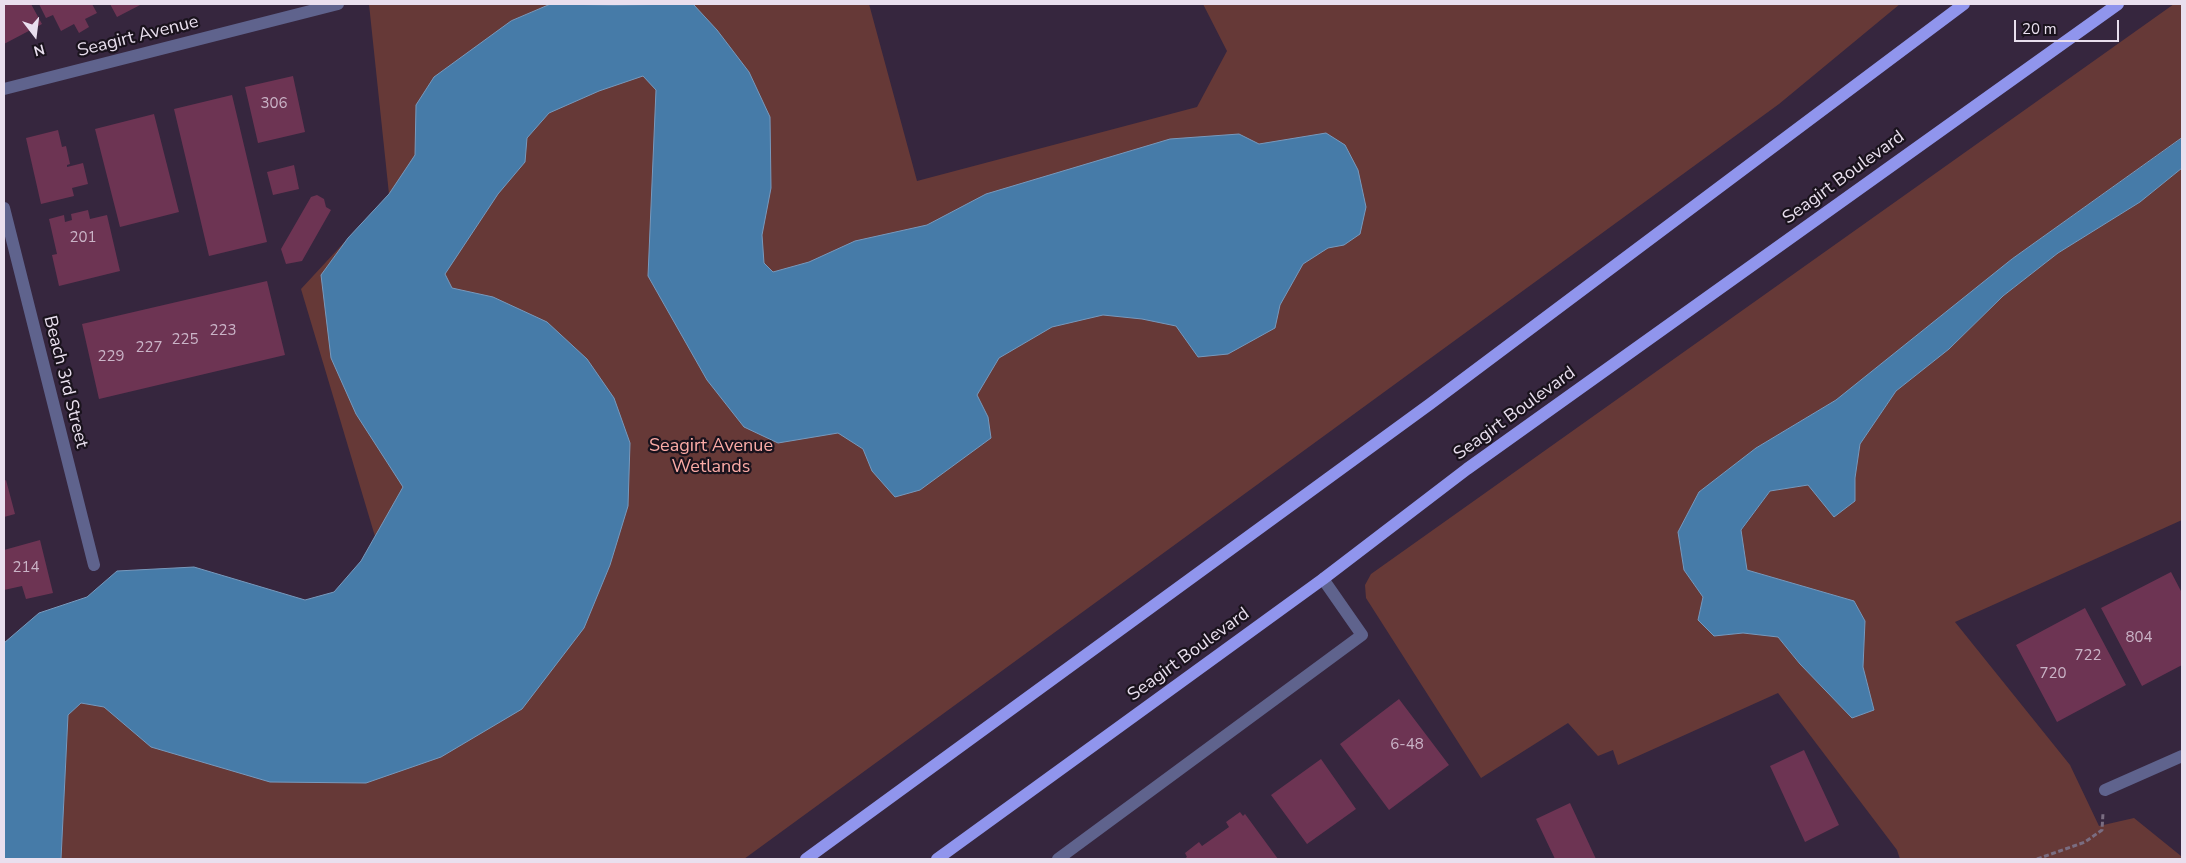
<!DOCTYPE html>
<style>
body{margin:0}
#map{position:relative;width:2186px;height:863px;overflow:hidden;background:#36263e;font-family:"Nunito Sans",sans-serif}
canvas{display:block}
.frame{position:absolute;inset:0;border:5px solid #e9dfee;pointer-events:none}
.north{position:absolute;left:10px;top:10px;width:50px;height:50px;-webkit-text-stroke:4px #1a131d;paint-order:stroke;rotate:165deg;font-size:14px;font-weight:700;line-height:20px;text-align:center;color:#e9dfee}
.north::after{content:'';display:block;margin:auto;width:18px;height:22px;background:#e9dfee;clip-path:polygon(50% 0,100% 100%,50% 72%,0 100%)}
.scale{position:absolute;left:2014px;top:20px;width:105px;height:22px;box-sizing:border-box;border:2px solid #e9dfee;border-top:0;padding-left:6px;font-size:15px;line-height:18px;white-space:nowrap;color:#e9dfee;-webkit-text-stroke:4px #1a131d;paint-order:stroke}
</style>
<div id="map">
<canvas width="2186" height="863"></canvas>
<div class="frame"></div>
<div class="north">N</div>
<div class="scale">20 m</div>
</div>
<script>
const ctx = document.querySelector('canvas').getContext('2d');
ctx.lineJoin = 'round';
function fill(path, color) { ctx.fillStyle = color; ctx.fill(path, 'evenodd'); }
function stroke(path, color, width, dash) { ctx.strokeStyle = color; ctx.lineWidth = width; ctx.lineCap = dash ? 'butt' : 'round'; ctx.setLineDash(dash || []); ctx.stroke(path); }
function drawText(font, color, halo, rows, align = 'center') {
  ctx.font = font + ' "Nunito Sans",sans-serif'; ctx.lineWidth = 4.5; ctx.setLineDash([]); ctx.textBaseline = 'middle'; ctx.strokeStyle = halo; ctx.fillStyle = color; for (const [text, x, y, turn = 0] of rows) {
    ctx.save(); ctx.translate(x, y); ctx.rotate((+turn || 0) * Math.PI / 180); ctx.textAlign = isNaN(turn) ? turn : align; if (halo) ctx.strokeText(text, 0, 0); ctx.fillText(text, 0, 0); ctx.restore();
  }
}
const green = new Path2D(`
 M369,4H869L917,181L1197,107L1227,51L1203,4H1900L1779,104L744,859H61L68,715L81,703L104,707L151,747L441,757L301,289L389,194Z
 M2174,4H2182V138L2012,259L1836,400L1756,448L1699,492L1678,532L1684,570L1703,597L1698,620L1714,636L1743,633L1778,637L1800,664L1852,718L1874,710L1863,667L1865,621L1854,601L1746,570L1741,531L1770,491L1808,485L1855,501V478L1860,444L1896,391L1949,349L2003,296L2058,253L2140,202L2182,168V520L1955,622L2070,765L2099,826L2134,818L2181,856L2182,859H1900L1897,850L1778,693L1618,765L1613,750L1598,756L1568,723L1481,778L1366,598L1365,585L1371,574Z`);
const water = new Path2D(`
 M551,4L614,5L693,4L717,30L749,72L770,117L771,188L762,235L764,263L773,272L809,262L855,241L927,225L986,194L1170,139L1239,134L1259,144L1326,133L1345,145L1358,170L1366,207L1360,234L1344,245L1328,248L1303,264L1280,305L1275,328L1228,354L1198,357L1176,326L1142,319L1103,315L1052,327L999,358L977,395L988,417L991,438L920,490L895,497L872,471L863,449L838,433L778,443L744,427L707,380L648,276L656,90L643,76L599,91L549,113L527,138L525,162L498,194L445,274L452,288L493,297L547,322L587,359L614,398L630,443L628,506L610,565L584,628L522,709L441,757L366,783L270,782L151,747L104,707L81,703L68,715L61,859H4V643L39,613L87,597L117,571L194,567L305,600L334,592L361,561L403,487L356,414L331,358L321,275L348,238L389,194L415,155L416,105L434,77L511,21Z
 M2182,138V168L2140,202L2058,253L2003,296L1949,349L1896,391L1860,444L1855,478V501L1834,517L1808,485L1770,491L1741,530L1747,570L1854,601L1865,621L1863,667L1874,710L1852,718L1800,664L1778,637L1743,633L1714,636L1698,620L1703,597L1684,570L1678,532L1699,492L1756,448L1836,400L2012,259Z`);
const building = new Path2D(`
 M4,4H31L42,24L4,44Z
 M39,4H92L97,13L85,19L89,27L79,33L74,24L61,31L53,15L46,18Z
 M110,4H142L117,17Z
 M293,76L305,132L258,143L245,87Z
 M232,95L267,242L209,256L174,109Z
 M154,114L179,212L120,227L95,129Z
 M58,130L62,147L66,146L70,164L67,165V167L83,163L88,184L72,188L74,196L41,204L26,138Z
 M294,165L299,189L273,195L267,172Z
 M317,195L324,199L326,207L331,210L302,261L286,264L281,249L311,197Z
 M88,210L90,219L107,215L120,271L59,286L52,255L57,254L49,219L64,215L65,222L72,220L71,214Z
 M267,281L285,355L99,399L82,324Z
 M6,480L15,514L4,517V481Z
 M40,540L53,593L26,599L22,586L4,590V550Z
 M2171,572L2182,593V665L2142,686L2101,608Z
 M2085,608L2126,685L2057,722L2016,645Z
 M1399,699L1449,765L1389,810L1340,744Z
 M1804,750L1839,825L1805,842L1770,766Z
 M1321,759L1356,809L1307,844L1271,795Z
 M1570,803L1596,859H1555L1536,819Z
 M1240,812L1243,816L1245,814L1278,859H1184L1187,857L1185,853L1199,842L1202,846L1229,827L1226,822Z`);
const path = new Path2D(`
 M2037,859L2085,842L2102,830L2103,813`);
const minor = new Path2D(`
 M4,89L338,4
 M4,208L94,565
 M2105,790L2182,756
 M1058,859L1362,635L1323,579`);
const primary = new Path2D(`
 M806,859L1430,404L1964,4
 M937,859L1323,579L1467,469L2118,4`);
const numberNames = [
 ["306",274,104],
 ["201",83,238],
 ["223",223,331],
 ["225",185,340],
 ["227",149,348],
 ["229",111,357],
 ["214",26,568],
 ["804",2139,638],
 ["722",2088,656],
 ["720",2053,674],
 ["6-48",1407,745]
];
const streetNames = [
 ["Seagirt Avenue",138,37,-14],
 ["Seagirt Boulevard",1844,178,-36],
 ["Beach 3rd Street",65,382,76],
 ["Seagirt Boulevard",1515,414,-36],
 ["Seagirt Boulevard",1189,655,-36]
];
const parkNames = [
 ["Seagirt Avenue",711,447],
 ["Wetlands",711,468]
];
fill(green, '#663937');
fill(water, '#467ba8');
stroke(water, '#7799bd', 1);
fill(building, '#6d3453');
stroke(path, '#7a6d81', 3, [5, 2.5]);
stroke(minor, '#5f638d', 12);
stroke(primary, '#9095ed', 12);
drawText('15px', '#cab4c7', null, numberNames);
drawText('18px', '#e9dfee', '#1a131d', streetNames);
drawText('18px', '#fbaba6', '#1a131d', parkNames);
</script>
